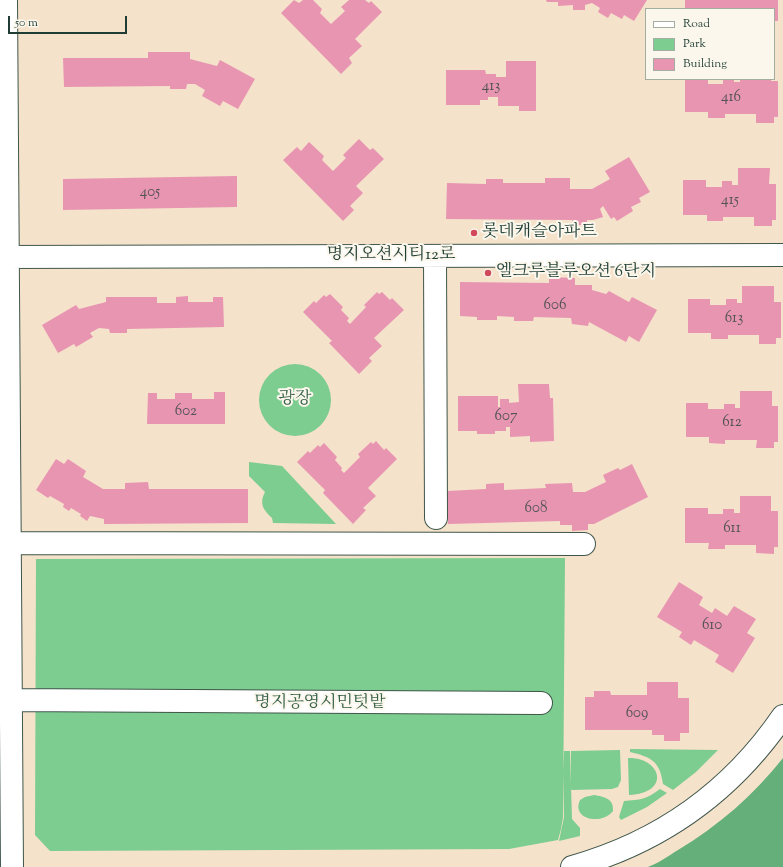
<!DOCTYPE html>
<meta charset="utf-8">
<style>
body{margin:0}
#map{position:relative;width:783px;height:867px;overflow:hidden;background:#f5e2ca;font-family:"Sorts Mill Goudy",serif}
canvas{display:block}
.legend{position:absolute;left:645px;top:8px;width:130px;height:72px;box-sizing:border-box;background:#fbf7ec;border:1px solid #a3ada2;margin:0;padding:5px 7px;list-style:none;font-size:12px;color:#1f3d34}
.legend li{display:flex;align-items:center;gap:8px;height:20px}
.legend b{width:20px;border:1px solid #a3ada2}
.scale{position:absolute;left:8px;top:16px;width:119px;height:18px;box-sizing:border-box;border:2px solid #1f3d34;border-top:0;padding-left:5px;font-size:12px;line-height:14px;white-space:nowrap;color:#1f3d34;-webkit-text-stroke:3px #fbf7ec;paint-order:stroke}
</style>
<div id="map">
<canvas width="783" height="867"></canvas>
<ul class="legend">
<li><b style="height:5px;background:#fff"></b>Road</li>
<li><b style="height:11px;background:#7ccd8f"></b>Park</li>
<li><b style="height:11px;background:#e895b2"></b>Building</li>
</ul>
<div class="scale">50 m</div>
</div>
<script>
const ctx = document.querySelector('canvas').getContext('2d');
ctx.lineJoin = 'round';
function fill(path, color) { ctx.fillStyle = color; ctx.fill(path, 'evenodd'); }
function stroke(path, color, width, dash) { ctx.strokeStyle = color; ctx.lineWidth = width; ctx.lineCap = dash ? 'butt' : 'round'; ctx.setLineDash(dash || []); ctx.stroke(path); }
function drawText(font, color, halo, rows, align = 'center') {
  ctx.font = font + ' "Sorts Mill Goudy","Noto Serif KR",serif'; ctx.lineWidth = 4; ctx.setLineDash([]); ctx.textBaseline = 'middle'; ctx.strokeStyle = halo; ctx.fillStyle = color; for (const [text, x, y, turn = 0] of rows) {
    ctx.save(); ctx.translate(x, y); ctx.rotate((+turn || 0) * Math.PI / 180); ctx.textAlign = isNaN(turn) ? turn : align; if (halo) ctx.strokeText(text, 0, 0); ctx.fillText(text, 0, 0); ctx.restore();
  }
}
const green = new Path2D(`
 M259 400a36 36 0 1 1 72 0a36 36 0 1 1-72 0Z
 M249,462L282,466L336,524L273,523L272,518C263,510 259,503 265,492L249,476Z
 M565,558L563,817L561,829L558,840L509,849L50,851L35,835L36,559Z
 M630,749L718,750L696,772L673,790L663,784C660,761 651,757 630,752Z
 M620,750L621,780L618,787L612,789L571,790V751Z
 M563,751H570L572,819L580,828V836L559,841L564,817Z
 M628,758C661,757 672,793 629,795Z
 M660,789L667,793L647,807L621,820L619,817L624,801C640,800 647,799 660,789Z
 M594,795C604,797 614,798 613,811C601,826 571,819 580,800L585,797Z`);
const forest = new Path2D(`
 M783,758V867H648C659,863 668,856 678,850C718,826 754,795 783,758Z`);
const building = new Path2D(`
 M294,0L299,3L303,0H313L322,9L320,13L331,24L345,11L341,7L349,0H365L369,3L371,1L382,12L355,39L362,46L349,58L352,63L341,74L281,13Z
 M546,0H647L634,21L624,15L622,19L611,13L608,18L598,12L600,8L592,3L585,5V10H573V5L558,6V2H547Z
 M685,0H778V21H774V9H685Z
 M148,52H190V59L217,66L220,60L255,79L238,109L223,101L220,106L202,96L205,90L195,84H187L186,89H170V86L64,87L63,58H148Z
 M506,61H536V111H519V106H498V97H488V100H480V105H446V70H485L486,74H496V77H506Z
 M685,79H708V84H723V79H734V82H740V79H771V81H778V117H774V123H756V114H725V118H708V112H685Z
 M359,139L370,150L373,148L384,159L356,186L363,193L350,206L354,210L343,221L283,160L297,147L301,151L309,142L324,156L322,160L333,171L346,158L343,155Z
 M629,157L650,192L639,198L641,202L631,207L633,211L617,221L614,217L611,219L603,206L600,209L603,217L593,220H587V225H573L572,220L446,219L447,183L486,184V179H503V183H545V178H570V189H592L610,179L605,171Z
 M738,168H770L769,184H776V220H772V226H754V217H723V221H707V215H683V180H706V187H722V181H732V185H738Z
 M237,176V207L63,210V179Z
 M549,277L575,278V285H592V290L606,294L609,291L629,302L632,297L657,310L639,342L629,336L626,342L589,322L588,326L572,324L571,318L534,317L533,321H514V317L497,316V320H477V317L460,316V282L549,283Z
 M742,286H774V302H781V338H776V344H759V335H728V339H711V333H688V299H710V305H726V299H737V303H742Z
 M377,292L379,294L382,292L390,300L392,298L404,310L374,338L382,346L369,358L372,361L359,374L329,343L332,341L303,312L314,301L316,303L324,295L326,297L330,294L343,307L341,310L349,318L347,321L350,324L366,307L364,305Z
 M188,296V302H213V297H223L224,327L127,329V333H110L109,329L99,328L90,333L93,337L76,347L74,344L58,353L42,325L76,305L79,309L106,302V297H157V303H176V297Z
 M518,384H549L550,398H553L554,441L530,442V436L510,437V427H506V431H495V434H477V431H458V396H498V407H500V399H509V403L519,402Z
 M740,391H772V406H778V442H774V448H756L757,440H725V444L709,443V437H686V403H708V409H724V404H735V408H740Z
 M214,392H225V424H147L148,393H157V399H175V393H192V399H214Z
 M376,441L384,450L386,448L397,459L368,488L376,496L363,508L366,510L353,524L323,493L325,490L297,462L308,451L310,453L318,445L320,447L324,443L337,457L335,460L342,468L341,470L344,473L360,457L358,454L371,442L373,444Z
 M56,459L64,464L68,459L86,471L83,477L103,489H125V483L148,482L149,489H248V523L104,524V519L90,516L87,521L80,516L81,514L71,508L69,511L63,507L64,504L50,496L48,498L36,490Z
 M632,464L648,497L594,524H588V530L572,531V525H560V521L448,524L447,491L486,489V484L504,483V490L546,488L545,484L572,483L573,492H585L606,482L603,475L618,468L620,470Z
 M740,496H771V511H778V547H774V554L756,553V545H725V549H708L709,543H685V508H708V514H723V509H734V513H740Z
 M679,582L703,597L699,605L712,613L715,608L727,616L734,606L756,619L747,633L755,638L733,673L715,662L719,655L694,640L691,645L679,637L682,632L657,617Z
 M647,682H678V698H689V733H680V741H664V735H652V730H585V697H594V691H610L611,695H647Z`);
const minor = new Path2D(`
 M6,0L12,867
 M435,256L436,518
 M0,257L783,255
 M10,543L584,544
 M11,700L541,703`);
const major = new Path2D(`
 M572,867C661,842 731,792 783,716`);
const markers = [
 [474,233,4,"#d1495b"],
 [488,273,4,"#d1495b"]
];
const numberNames = [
 ["413",491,87],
 ["416",731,98],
 ["405",150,193],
 ["415",730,201],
 ["606",555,306],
 ["613",734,319],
 ["602",186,412],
 ["607",506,417],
 ["612",732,423],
 ["608",536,509],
 ["611",732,529],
 ["610",712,626],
 ["609",637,714]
];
const poiNames = [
 ["롯데캐슬아파트",482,233],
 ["엘크루블루오션 6단지",496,273]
];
const streetNames = [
 ["명지오션시티12로",391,256]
];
const parkNames = [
 ["광장",295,400],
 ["명지공영시민텃밭",320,704]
];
fill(green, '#7ccd8f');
fill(forest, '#65b07a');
fill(building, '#e895b2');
stroke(minor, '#3f564a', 24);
stroke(major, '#3f564a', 24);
stroke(minor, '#fff', 22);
stroke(major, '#fff', 22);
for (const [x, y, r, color] of markers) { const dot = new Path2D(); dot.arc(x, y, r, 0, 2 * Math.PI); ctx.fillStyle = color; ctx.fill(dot); stroke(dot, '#fbf7ec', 1.5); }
drawText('15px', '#515354', null, numberNames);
drawText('17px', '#1f3d34', '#fbf7ec', poiNames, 'left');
drawText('17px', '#1f3d34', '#fbf7ec', streetNames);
drawText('17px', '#36614b', '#fbf7ec', parkNames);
</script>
